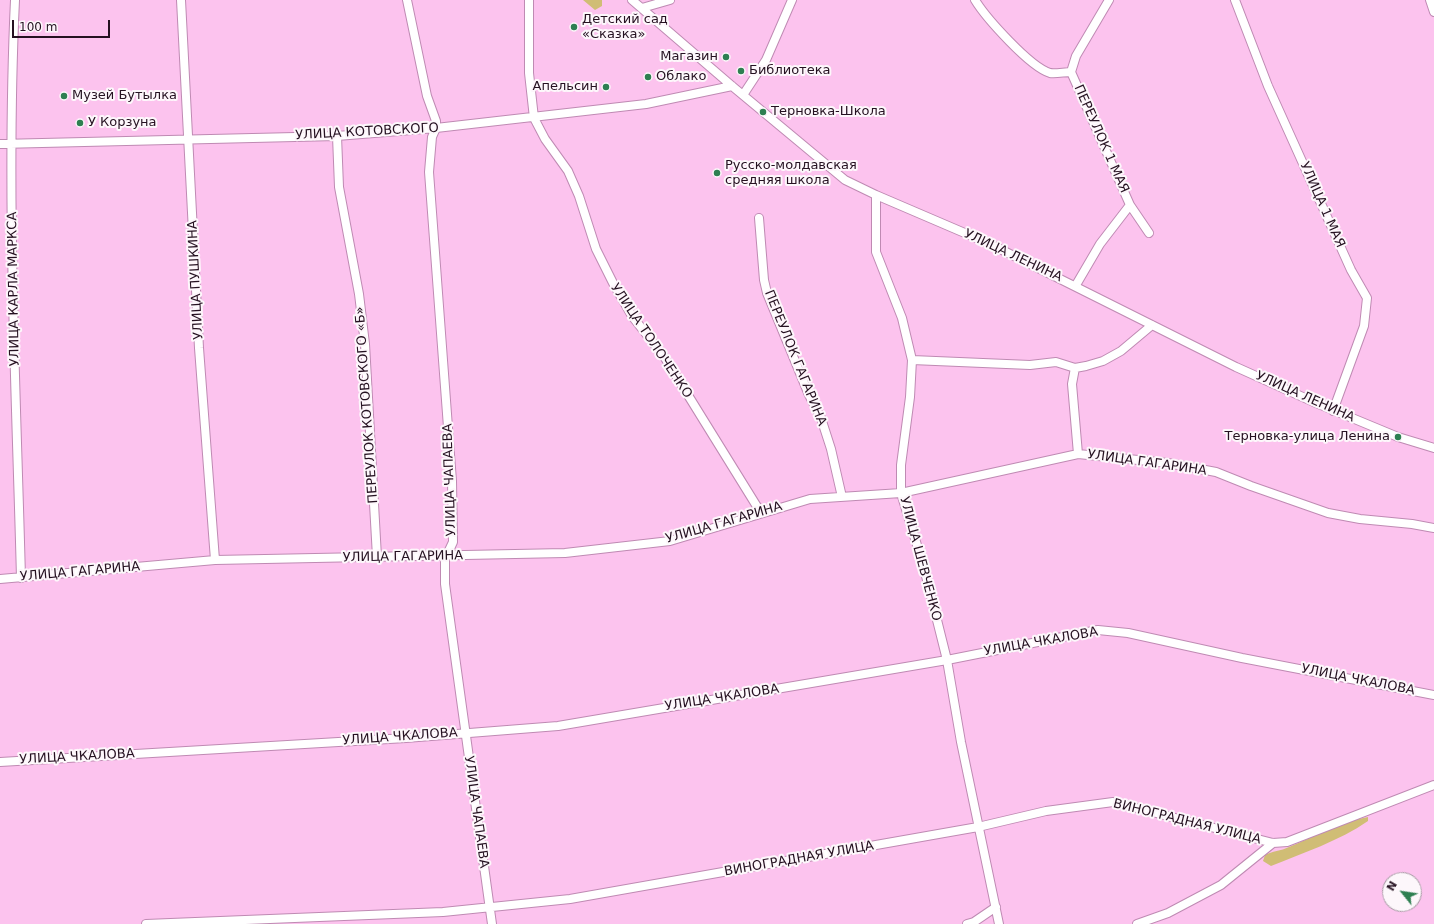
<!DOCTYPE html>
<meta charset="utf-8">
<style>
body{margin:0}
#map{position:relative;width:1434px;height:924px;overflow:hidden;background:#fcc3ee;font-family:"DejaVu Sans",sans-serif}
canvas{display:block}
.north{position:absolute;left:1382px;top:872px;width:40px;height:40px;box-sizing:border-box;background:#fdf7fb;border:1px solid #a79ba4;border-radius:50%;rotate:300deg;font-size:11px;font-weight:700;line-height:16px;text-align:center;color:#251121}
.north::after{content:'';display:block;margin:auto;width:14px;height:18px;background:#2e7f51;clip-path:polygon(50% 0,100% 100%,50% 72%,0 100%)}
.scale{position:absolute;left:12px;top:20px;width:98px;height:18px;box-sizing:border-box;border:2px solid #251121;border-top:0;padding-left:5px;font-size:12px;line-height:14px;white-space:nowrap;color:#251121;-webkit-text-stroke:3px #fdf7fb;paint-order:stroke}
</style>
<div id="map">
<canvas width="1434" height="924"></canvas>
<div class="north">N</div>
<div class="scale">100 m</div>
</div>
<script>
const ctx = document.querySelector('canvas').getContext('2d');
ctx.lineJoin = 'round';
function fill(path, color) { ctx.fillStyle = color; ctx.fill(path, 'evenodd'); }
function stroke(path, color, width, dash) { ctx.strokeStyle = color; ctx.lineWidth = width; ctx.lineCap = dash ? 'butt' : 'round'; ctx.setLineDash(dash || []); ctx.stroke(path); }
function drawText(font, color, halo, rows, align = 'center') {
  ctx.font = font + ' "DejaVu Sans",sans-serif'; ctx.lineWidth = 4; ctx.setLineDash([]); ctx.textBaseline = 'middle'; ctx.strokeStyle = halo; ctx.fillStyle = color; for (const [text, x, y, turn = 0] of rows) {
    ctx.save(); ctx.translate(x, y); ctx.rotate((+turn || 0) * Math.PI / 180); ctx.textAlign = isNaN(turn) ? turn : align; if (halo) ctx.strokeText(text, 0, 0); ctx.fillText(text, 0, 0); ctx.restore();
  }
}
const green = new Path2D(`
 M583,0H602V6L595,10Z
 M1368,817V821C1339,841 1303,853 1271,866L1263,861L1265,855C1272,851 1281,851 1289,847C1314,837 1340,822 1368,817Z`);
const minor = new Path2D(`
 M15,0C6,192 16,385 21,578
 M181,0L199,348L215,560
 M407,0L427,96L436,121V128L432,137L429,172L452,481L453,542L445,559V584L492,924
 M529,0V73L534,118L545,139L568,171L579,196L596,249L613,283L632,316L665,358L761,513
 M632,0L732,86L845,180L876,195L988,243L1236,367L1316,403L1398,437L1434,448
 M975,0C986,18 1030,67 1050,73C1055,74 1065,72 1071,72
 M1235,0L1268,86L1351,270L1367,298L1364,326L1333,411
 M1430,0L1434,12
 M642,8L670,0
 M743,95L766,60L792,0
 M337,136L339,187L359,294L365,344L377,557
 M0,144L337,136L436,128L646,104L732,86
 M876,195V252L902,318L912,360L910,397L901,465V493L924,568L947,660L961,742L999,924
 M1130,205L1149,233
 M759,218L764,280L767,293L809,395L821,418L831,449L842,497
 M1076,285L1100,244L1130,205L1071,72L1076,56L1109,0
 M912,360L1030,365L1056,362L1075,368L1086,366L1103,361L1121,351L1152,325
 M1075,368L1072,384L1078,454
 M0,579L215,560L565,553L670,541L810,499L901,493L1078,454L1168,463L1216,472L1251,486L1328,513L1360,519L1412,524L1434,528
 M0,762L406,738L558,726L947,660L1098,630L1128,633L1242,658L1434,695
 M146,924L443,912L570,899L978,827L1046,811L1113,802L1273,843L1287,842L1434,785
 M967,924L974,922L996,907
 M1137,924L1168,913L1221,885L1273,843`);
const markers = [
 [574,27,4,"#2e7f51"],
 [726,57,4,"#2e7f51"],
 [741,71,4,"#2e7f51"],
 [648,77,4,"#2e7f51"],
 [606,87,4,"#2e7f51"],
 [64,96,4,"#2e7f51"],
 [763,112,4,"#2e7f51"],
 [80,123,4,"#2e7f51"],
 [717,173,4,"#2e7f51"],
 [1398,437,4,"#2e7f51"]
];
const poiNames = [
 ["Детский сад",582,20],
 ["«Сказка»",582,35],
 ["Магазин",718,57,"right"],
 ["Библиотека",749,71],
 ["Облако",656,77],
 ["Апельсин",598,87,"right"],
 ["Музей Бутылка",72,96],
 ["Терновка-Школа",771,112],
 ["У Корзуна",88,123],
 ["Русско-молдавская",725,166],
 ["средняя школа",725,181],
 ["Терновка-улица Ленина",1390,437,"right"]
];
const streetNames = [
 ["УЛИЦА КОТОВСКОГО",367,132,-3],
 ["ПЕРЕУЛОК 1 МАЯ",1101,139,66],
 ["УЛИЦА 1 МАЯ",1322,205,66],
 ["УЛИЦА ЛЕНИНА",1013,256,25],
 ["УЛИЦА ПУШКИНА",196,280,-93],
 ["УЛИЦА КАРЛА МАРКСА",14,289,-91],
 ["УЛИЦА ТОЛОЧЕНКО",651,341,56],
 ["ПЕРЕУЛОК ГАГАРИНА",795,358,68],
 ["УЛИЦА ЛЕНИНА",1305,397,24],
 ["ПЕРЕУЛОК КОТОВСКОГО «Б»",367,405,-94],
 ["УЛИЦА ГАГАРИНА",1147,463,8],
 ["УЛИЦА ЧАПАЕВА",450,480,-92],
 ["УЛИЦА ГАГАРИНА",724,523,-16],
 ["УЛИЦА ГАГАРИНА",403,557,-1],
 ["УЛИЦА ШЕВЧЕНКО",920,559,75],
 ["УЛИЦА ГАГАРИНА",80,572,-5],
 ["УЛИЦА ЧКАЛОВА",1041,642,-10],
 ["УЛИЦА ЧКАЛОВА",1358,680,11],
 ["УЛИЦА ЧКАЛОВА",722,698,-9],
 ["УЛИЦА ЧКАЛОВА",400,737,-4],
 ["УЛИЦА ЧКАЛОВА",77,757,-3],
 ["УЛИЦА ЧАПАЕВА",476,812,82],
 ["ВИНОГРАДНАЯ УЛИЦА",1187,822,14],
 ["ВИНОГРАДНАЯ УЛИЦА",799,859,-10]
];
fill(green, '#d0bd75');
stroke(minor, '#bf8ab3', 10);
stroke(minor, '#fff', 8);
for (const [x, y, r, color] of markers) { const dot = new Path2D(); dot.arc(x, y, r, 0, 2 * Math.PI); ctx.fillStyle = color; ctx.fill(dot); stroke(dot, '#fdf7fb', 1.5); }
drawText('13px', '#251121', '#fdf7fb', poiNames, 'left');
drawText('13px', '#251121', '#fdf7fb', streetNames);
</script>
